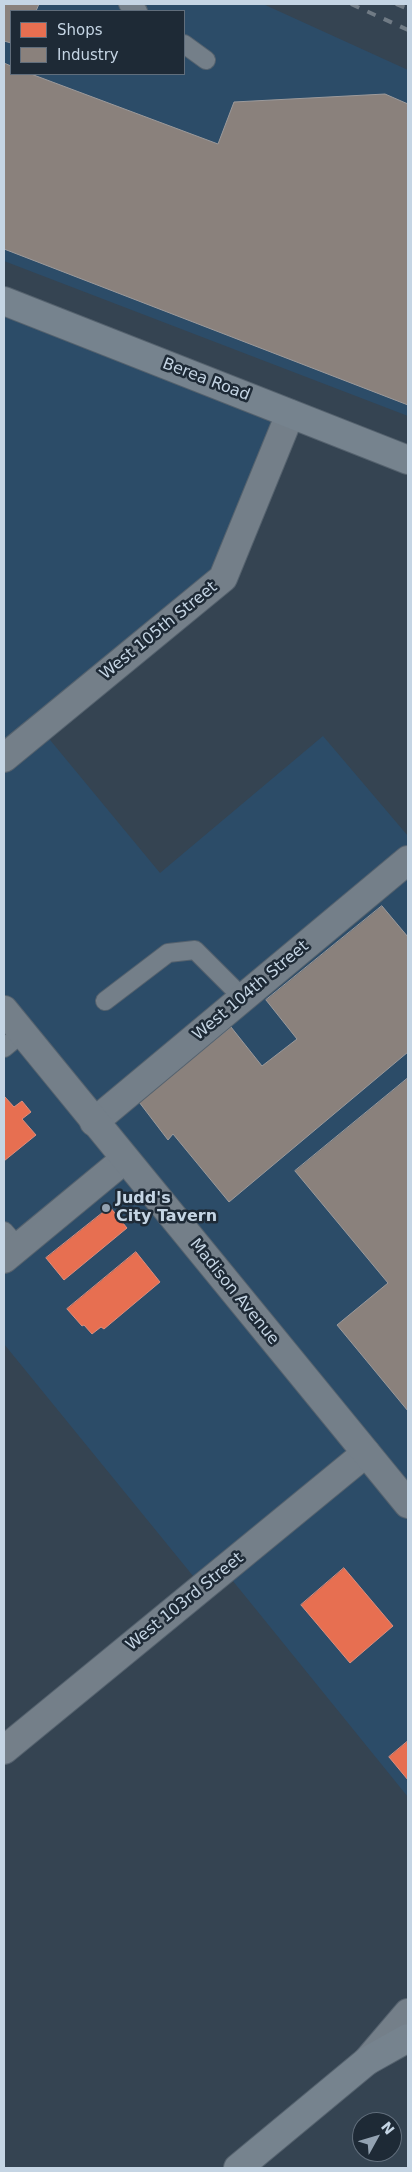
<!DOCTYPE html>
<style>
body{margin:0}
#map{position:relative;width:412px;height:2172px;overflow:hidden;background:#354452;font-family:"DejaVu Sans",sans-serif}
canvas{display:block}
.frame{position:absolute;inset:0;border:5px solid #c5d5e4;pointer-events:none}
.legend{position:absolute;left:10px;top:10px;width:175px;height:65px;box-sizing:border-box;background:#1e2a36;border:1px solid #616e7c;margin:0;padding:6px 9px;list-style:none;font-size:15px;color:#c5d5e4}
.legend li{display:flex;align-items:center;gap:10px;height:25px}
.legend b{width:25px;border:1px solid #616e7c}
.north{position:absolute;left:352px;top:2112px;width:50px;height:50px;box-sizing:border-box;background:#1e2a36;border:1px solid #616e7c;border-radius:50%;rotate:51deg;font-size:14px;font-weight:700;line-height:20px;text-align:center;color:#c5d5e4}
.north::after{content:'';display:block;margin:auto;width:18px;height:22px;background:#93a2b1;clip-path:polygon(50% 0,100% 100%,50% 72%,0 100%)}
</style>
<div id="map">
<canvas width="412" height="2172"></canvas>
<div class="frame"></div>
<ul class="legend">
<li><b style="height:14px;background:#e76f51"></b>Shops</li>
<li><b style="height:14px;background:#8a817c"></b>Industry</li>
</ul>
<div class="north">N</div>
</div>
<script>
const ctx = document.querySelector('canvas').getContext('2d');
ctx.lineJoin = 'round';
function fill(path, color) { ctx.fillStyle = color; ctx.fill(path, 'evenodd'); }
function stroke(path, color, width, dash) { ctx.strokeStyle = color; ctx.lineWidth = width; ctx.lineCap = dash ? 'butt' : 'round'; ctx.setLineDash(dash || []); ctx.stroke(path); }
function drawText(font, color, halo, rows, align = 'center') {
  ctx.font = font + ' "DejaVu Sans",sans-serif'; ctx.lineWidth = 5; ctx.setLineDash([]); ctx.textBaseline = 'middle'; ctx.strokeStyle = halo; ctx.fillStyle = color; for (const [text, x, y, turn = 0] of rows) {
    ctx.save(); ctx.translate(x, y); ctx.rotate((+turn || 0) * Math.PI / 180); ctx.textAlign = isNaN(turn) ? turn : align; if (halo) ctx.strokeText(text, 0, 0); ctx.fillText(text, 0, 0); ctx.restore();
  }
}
const built = new Path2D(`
 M4,4H263L408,70V416L4,261ZM11,11H184V74H11Z
 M4,301L290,414L223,578L41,729L160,873L323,736L408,836V1797L224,1570L202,1587L4,1344Z`);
const shops = new Path2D(`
 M5,1097L14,1107L22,1101L31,1112L22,1119L36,1135L4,1161Z
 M110,1207L127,1228L64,1280L46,1258Z
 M136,1252L160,1282L104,1329L101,1327L92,1334L84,1325L82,1326L67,1309Z
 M344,1568L393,1626L350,1663L301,1605Z
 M408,1741V1780L389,1757Z`);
const industry = new Path2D(`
 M4,4H39L36,11H11V43L4,41Z
 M4,63L11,66V74H31L218,144L234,102L385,94L408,104V405L4,249Z
 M382,906L408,937V1052L229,1202L173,1134L168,1140L139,1102L231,1027L262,1066L297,1039L266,1000Z
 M408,1078V1411L337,1325L388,1283L295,1171Z`);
const service = new Path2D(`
 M128,4L138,11
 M184,44L206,60
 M105,1001L168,953L195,950L243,998
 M4,1048L22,1033
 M4,1231L18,1247`);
const minor = new Path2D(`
 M4,758L223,578L290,414
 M94,1122L408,860
 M4,1259L125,1159
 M4,1750L366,1453`);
const tertiary = new Path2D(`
 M4,1010L408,1504
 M367,2061L408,2013`);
const secondary = new Path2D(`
 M4,301L408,460
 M238,2168L367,2061L408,2038`);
const rail = new Path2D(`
 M351,4L408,30
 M396,4L408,9`);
const markers = [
 [106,1208,5,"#93a2b1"]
];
const streetNames = [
 ["Berea Road",206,380,21],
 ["West 105th Street",159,631,-39],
 ["West 104th Street",251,991,-40],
 ["Madison Avenue",234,1292,51],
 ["West 103rd Street",185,1602,-39]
];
const poiNames = [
 ["Judd's",116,1199],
 ["City Tavern",116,1217]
];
fill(built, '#2c4c68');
fill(shops, '#e76f51');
stroke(shops, '#dd8e7d', 1);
fill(industry, '#8a817c');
stroke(industry, '#9c9a9b', 1);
stroke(service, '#55626e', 20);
stroke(minor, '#55626e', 30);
stroke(tertiary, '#55626e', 30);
stroke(secondary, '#55626e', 30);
stroke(service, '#747f89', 18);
stroke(minor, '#747f89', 28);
stroke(tertiary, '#747f89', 28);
stroke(secondary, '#76838e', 28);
stroke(rail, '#707b85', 4, [9, 9]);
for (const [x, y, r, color] of markers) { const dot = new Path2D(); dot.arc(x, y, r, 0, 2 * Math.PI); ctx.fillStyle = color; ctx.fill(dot); stroke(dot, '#1e2a36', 2); }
drawText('16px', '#c5d5e4', '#1e2a36', streetNames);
drawText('bold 16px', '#c5d5e4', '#1e2a36', poiNames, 'left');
</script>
